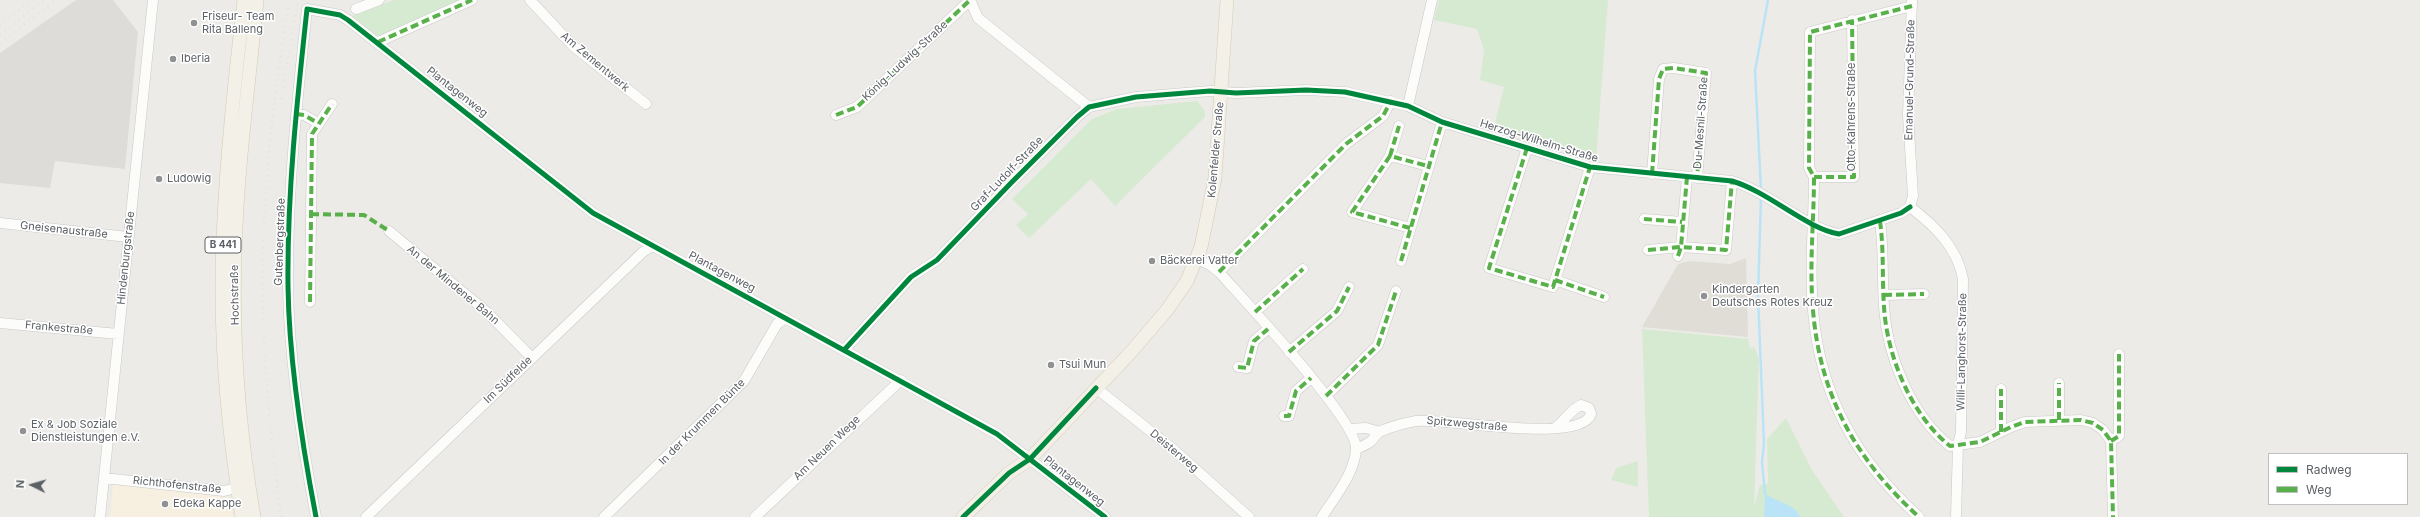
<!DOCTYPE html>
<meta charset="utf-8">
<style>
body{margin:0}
#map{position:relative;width:2420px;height:517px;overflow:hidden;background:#edebe7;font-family:Inter,sans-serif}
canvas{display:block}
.legend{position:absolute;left:2268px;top:453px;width:140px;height:52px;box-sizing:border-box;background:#fff;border:1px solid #bec0c2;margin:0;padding:5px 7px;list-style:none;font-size:12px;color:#5c6166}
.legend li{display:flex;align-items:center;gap:8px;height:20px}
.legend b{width:20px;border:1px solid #bec0c2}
.north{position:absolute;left:12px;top:465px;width:40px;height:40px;-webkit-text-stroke:3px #fff;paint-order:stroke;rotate:275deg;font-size:11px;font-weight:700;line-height:16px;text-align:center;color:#5c6166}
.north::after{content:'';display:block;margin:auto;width:14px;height:18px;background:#5c6166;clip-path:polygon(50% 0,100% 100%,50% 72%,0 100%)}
</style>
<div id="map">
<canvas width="2420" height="517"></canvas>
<ul class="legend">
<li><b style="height:5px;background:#00873e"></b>Radweg</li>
<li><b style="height:5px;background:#58b04a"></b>Weg</li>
</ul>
<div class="north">N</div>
</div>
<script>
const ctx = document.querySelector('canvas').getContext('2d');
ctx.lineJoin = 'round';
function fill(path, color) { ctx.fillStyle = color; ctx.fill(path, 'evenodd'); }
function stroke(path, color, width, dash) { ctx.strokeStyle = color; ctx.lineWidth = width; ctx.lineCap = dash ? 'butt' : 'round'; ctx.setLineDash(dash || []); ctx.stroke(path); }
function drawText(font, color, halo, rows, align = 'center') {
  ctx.font = font + ' Inter,sans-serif'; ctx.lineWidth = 3; ctx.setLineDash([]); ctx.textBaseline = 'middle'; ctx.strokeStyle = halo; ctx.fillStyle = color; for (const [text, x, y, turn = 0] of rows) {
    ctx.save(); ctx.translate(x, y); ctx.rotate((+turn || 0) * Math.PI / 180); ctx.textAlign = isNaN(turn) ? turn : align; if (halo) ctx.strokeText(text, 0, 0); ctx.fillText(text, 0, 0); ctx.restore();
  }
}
const commercial = new Path2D(`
 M113,484L229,497L233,517H110Z`);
const industrial = new Path2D(`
 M76,0H113L138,32L125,169L55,161L50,188L0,183V53Z`);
const education = new Path2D(`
 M1746,258L1748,337L1642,327L1678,264L1690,261L1730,264Z`);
const green = new Path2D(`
 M394,0H461L375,38L352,16Z
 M1439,0H1608L1596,160L1494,127L1504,87L1480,80L1484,50L1477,29L1434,20Z
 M1197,101L1205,111V117L1115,206L1091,179L1029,238L1016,225L1028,214L1012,199L1092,119L1117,109Z
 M1642,329L1748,339L1750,349L1754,347L1759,358L1754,507L1760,485L1768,484L1767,439L1786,418L1812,470L1844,517H1649Z
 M1638,461V487L1611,480L1616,468Z`);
const water = new Path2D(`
 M1765,494C1775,501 1797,505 1800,517H1764Z`);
const stream = new Path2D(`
 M1761,190L1755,71L1768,0
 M1761,197L1758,296L1764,444L1762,462L1765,494`);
const minor = new Path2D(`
 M530,0L573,46L646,104
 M970,0L978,18L1089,107
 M1912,6L1810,32L1809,168L1814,177C1814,221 1809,266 1813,310C1820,396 1856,460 1919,517
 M356,9L379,0
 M378,42L472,0
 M1408,106L1432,0
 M296,114L304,115L318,123
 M836,115L857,107L970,0
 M1527,148L1489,268L1553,287L1590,167
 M1390,156L1399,126
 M1652,174L1659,79L1663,69L1674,68L1706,73L1697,178
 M1814,177H1854L1852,20
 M1910,207C1935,226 1957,247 1963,279L1961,432L1958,445L1956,517
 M1910,207L1913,196L1908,115L1912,0
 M1644,219L1682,222
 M1880,221C1884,250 1882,278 1884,307C1887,356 1911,415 1950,446L1980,442L2011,427L2025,422L2081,420L2093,423L2103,430L2111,441L2113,517
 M0,223L128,237
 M1410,228L1352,212L1390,156L1428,166
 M389,231L487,312L532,358
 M1648,250L1681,247L1726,250L1732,181
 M1678,256L1681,247L1687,177
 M1197,259L1210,265L1219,272C1243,299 1358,421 1356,449C1355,473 1334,498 1322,517
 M1401,261L1442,122
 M1219,272L1346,144L1383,116L1391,101
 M1555,280L1604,297
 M1884,295L1924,294
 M310,302L312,134L332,104
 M1255,312L1303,269
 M0,323L118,334
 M845,349L911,277L937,260L1011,183L1077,117L1089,107L1136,97L1210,91L1236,93L1306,90L1345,92L1408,106L1442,122L1590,167L1732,181C1769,192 1807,229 1839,234L1901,213L1910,207
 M1289,352L1337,311L1349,287
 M1238,367L1247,368L1254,341L1268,329
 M1096,388L1173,449L1249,517
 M1326,396L1378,345L1396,291
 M1284,416H1289L1296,391L1311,378
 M2059,420V383
 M1350,429L1366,428L1380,432
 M2001,432V389
 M2111,441L2119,436V354
 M1356,449C1361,447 1366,445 1370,442C1374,439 1376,433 1381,431C1391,427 1405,423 1416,421C1445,417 1581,445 1591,414L1589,408L1581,405C1571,409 1564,422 1555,428
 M104,478L224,491L244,486
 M100,517L153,0
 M316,517C302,444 289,360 288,286C287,194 297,101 307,9L340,15L348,20L593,213L997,434L1105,517
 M366,517L644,251L653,246
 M604,517L744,381L777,324L786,318
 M755,517L901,380`);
const major = new Path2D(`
 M242,517C227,426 219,333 223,240C226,160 235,80 244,0
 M254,517C239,430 232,341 235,253C237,168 249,84 257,0
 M963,517L1009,473L1030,459L1131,352L1167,310L1187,281L1201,247L1215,178L1227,0`);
const rail = new Path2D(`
 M0,26L30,0
 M0,35L44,0
 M0,43L56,0
 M281,99L298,0
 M281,517C272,447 264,375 263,303C261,202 273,100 289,0`);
const quiet = new Path2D(`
 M1912,6L1810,32L1809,168L1814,177C1814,221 1809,266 1813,310C1820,396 1856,460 1919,517
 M378,42L472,0
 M296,114L304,115L318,123
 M836,115L857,107L970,0
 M1527,148L1489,268L1553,287L1590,167
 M1390,156L1399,126
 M1652,174L1659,79L1663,69L1674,68L1706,73L1697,178
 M1814,177H1854L1852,20
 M311,214L364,215L389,231
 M1644,219L1682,222
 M1880,221C1884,250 1882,278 1884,307C1887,356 1911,415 1950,446L1980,442L2011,427L2025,422L2081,420L2093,423L2103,430L2111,441L2113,517
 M1410,228L1352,212L1390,156L1428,166
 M1648,250L1681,247L1726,250L1732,181
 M1678,256L1681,247L1687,177
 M1401,261L1442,122
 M1219,272L1346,144L1383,116L1391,101
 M1555,280L1604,297
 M1884,295L1924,294
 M310,302L312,134L332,104
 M1255,312L1303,269
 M1289,352L1337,311L1349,287
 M1238,367L1247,368L1254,341L1268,329
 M1326,396L1378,345L1396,291
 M1284,416H1289L1296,391L1311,378
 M2059,420V383
 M2001,432V389
 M2111,441L2119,436V354`);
const cycleway = new Path2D(`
 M845,349L911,277L937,260L1011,183L1077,117L1089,107L1136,97L1210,91L1236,93L1306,90L1345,92L1408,106L1442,122L1590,167L1732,181C1769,192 1807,229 1839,234L1901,213L1910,207
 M316,517C302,444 289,360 288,286C287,194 297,101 307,9L340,15L348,20L593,213L997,434L1105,517
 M963,517L1009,473L1030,459L1096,388`);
const markers = [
 [194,23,4,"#8f9193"],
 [173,59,4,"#8f9193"],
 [159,179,4,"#8f9193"],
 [1152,261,4,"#8f9193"],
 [1704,296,4,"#8f9193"],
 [1051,365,4,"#8f9193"],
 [23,431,4,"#8f9193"],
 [165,504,4,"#8f9193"]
];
const shields = [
 [223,245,36]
];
const shieldNames = [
 ["B 441",223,245]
];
const poiNames = [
 ["Friseur- Team",202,17],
 ["Rita Balleng",202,30],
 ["Iberia",181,59],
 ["Ludowig",167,179],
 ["Bäckerei Vatter",1160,261],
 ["Kindergarten",1712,290],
 ["Deutsches Rotes Kreuz",1712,303],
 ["Tsui Mun",1059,365],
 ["Ex & Job Soziale",31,425],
 ["Dienstleistungen e.V.",31,438],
 ["Edeka Kappe",173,504]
];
const streetNames = [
 ["König-Ludwig-Straße",905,61,-43],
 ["Am Zementwerk",595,62,40],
 ["Emanuel-Grund-Straße",1910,80,-89],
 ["Plantagenweg",457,92,38],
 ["Otto-Kahrens-Straße",1852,117,-90],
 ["Du-Mesnil-Straße",1701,123,-86],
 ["Herzog-Wilhelm-Straße",1539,141,17],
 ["Kolenfelder Straße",1216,150,-85],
 ["Graf-Ludolf-Straße",1007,174,-46],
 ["Gneisenaustraße",64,230,6],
 ["Gutenbergstraße",280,242,-88],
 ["Hindenburgstraße",126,258,-84],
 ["Plantagenweg",722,272,28],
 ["An der Mindener Bahn",453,285,40],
 ["Hochstraße",235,295,-91],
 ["Frankestraße",59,328,5],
 ["Willi-Langhorst-Straße",1962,352,-89],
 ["Im Südfelde",508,380,-44],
 ["In der Krummen Bünte",702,422,-45],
 ["Spitzwegstraße",1467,424,5],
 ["Am Neuen Wege",827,448,-44],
 ["Deisterweg",1174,451,40],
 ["Plantagenweg",1074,481,38],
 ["Richthofenstraße",177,485,6]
];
fill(commercial, '#f7efe0');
fill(industrial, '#dedcd8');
fill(education, '#e0ddd7');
fill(green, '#d5ead1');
fill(water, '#bbe3f8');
stroke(stream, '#bbe3f8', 2.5);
stroke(minor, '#c8c8c8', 11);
stroke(major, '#d6cab3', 14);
stroke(minor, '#fcfcfb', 10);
stroke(major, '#f3f0e8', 13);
stroke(rail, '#e3e3e3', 2.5, [1, 5]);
stroke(quiet, '#58b04a', 4, [8, 4]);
stroke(cycleway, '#00873e', 5);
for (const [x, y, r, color] of markers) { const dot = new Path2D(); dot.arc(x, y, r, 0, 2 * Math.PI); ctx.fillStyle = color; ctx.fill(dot); stroke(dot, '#fff', 1.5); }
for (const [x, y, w] of shields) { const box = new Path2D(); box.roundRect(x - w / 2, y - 8, w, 16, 3); ctx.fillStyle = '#fff'; ctx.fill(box); stroke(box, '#5c6166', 1); }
drawText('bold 10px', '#5c6166', null, shieldNames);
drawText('11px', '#5c6166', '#fff', poiNames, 'left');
drawText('11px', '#5c6166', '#fff', streetNames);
</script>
